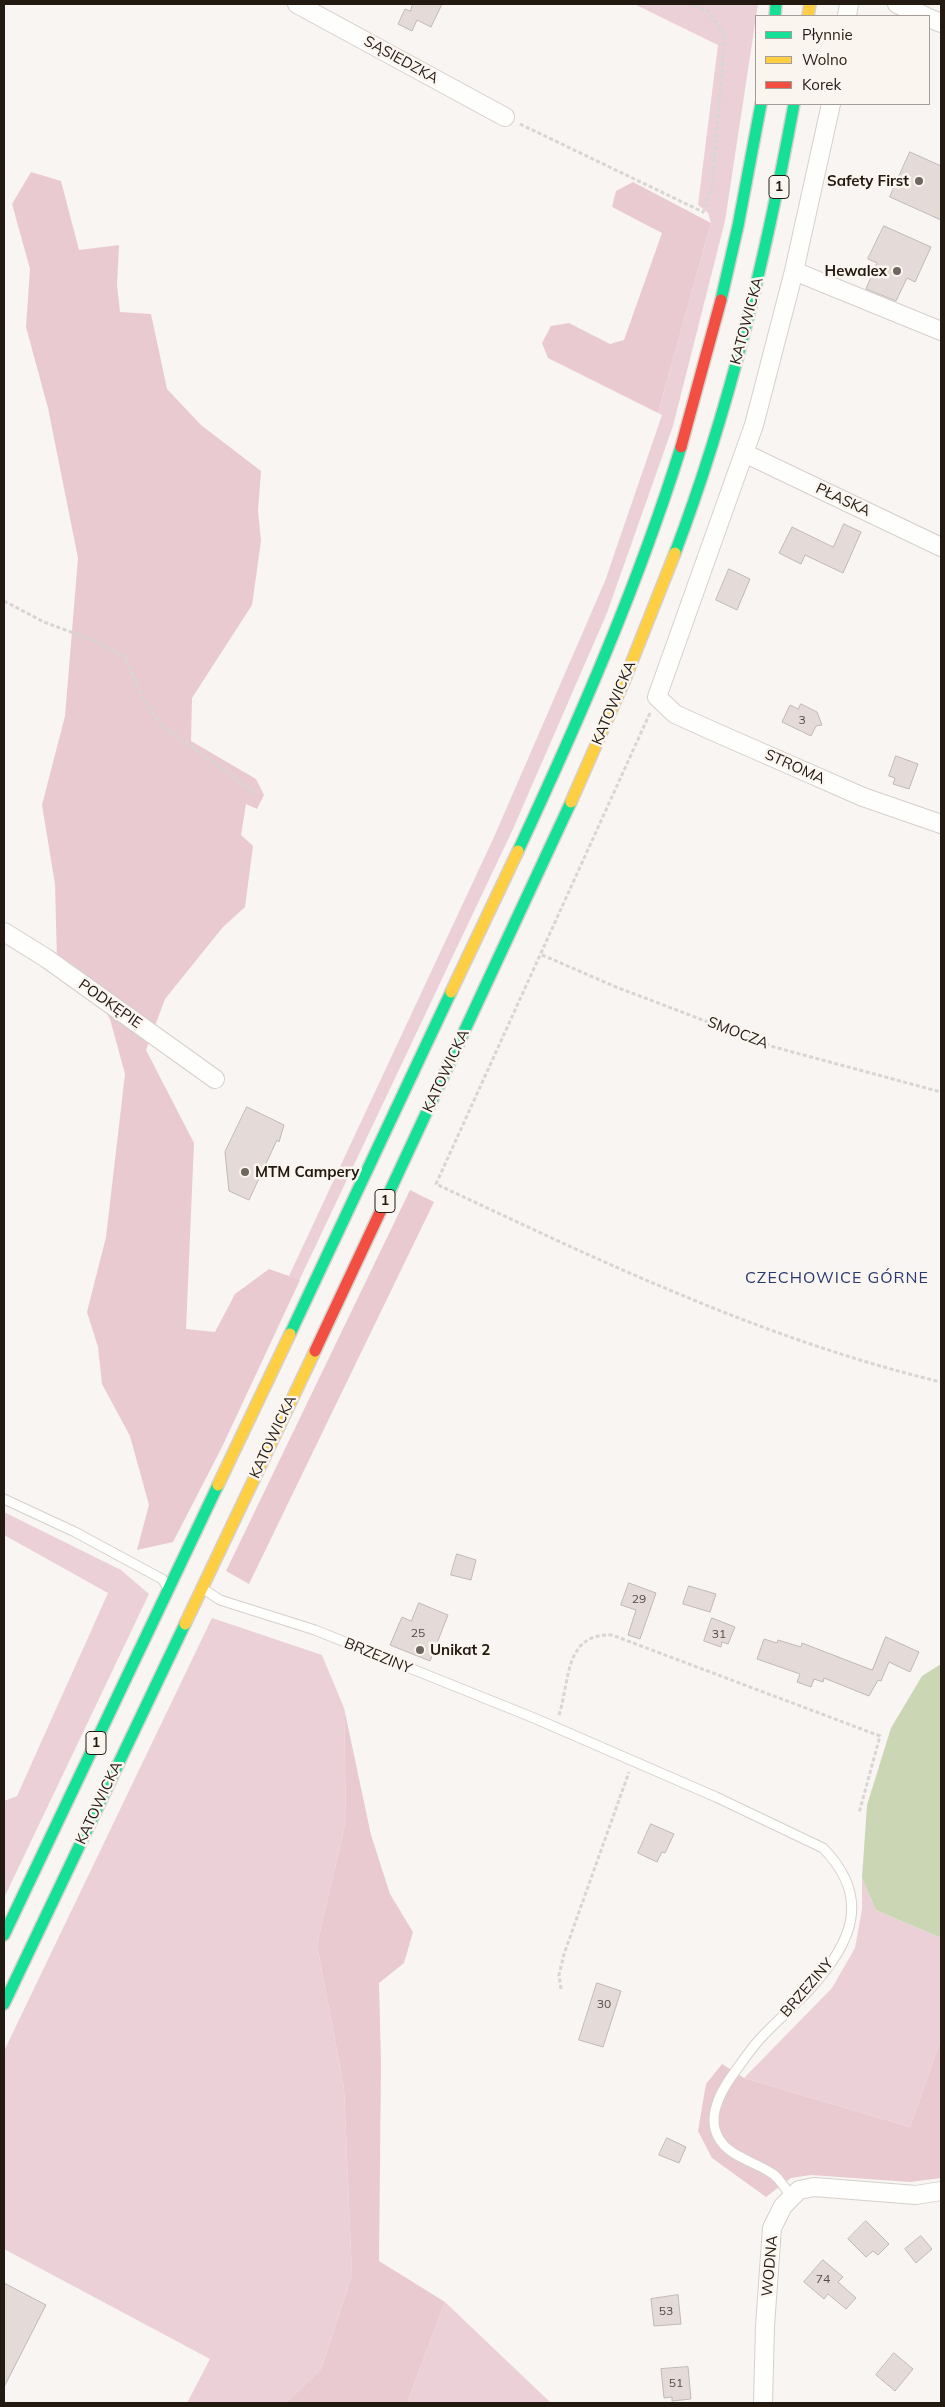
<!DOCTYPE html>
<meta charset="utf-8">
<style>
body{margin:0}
#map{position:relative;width:945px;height:2407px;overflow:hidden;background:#f8f5f3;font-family:Mulish,sans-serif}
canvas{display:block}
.frame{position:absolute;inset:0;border:5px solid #231a11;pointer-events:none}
.legend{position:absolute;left:755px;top:15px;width:175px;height:90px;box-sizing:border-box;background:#fbf5f0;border:1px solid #a59d97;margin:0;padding:6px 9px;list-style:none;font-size:15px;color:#231a11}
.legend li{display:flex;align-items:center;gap:10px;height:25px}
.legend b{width:25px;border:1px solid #a59d97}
</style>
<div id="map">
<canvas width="945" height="2407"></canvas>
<div class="frame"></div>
<ul class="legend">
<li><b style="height:6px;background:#16e098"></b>Płynnie</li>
<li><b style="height:6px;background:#ffcf43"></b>Wolno</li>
<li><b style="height:6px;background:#f24e42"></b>Korek</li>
</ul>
</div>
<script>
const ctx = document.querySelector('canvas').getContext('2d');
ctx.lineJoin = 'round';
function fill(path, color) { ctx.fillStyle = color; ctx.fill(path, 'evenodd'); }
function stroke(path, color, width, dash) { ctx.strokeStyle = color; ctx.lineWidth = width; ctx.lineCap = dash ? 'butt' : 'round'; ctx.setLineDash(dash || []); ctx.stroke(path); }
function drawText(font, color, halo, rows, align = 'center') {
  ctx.font = font + ' Mulish,sans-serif'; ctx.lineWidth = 5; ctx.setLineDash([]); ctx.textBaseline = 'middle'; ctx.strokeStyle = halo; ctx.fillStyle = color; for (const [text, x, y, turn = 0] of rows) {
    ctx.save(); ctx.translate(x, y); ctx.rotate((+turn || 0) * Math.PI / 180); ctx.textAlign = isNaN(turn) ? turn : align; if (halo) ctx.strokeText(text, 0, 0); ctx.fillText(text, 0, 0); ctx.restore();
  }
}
const green = new Path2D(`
 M634,4H758L725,221L673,426L607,613L513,829L298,1283L289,1276L494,837L605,581L662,415L658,413L711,223L708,213L698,205L718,45Z
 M4,1512L121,1570L149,1594L4,1898V1801L17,1796L108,1593L4,1535Z
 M212,1618L322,1655L344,1708L346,1820L317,1945L344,2088L352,2275L321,2369L286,2403H187L210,2359L4,2249V2051Z
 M862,1878L876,1910L941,1938V2039L910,2127L744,2078L832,1988L855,1948L862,1909Z
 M445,2302L551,2403H407Z`);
const forest = new Path2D(`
 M31,172L61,181L79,250L119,245L117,285L120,312L151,314L167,389L201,425L261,471L258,511L261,541L252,605L192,698L191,741L256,779L264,795L257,809L246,804L241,835L253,846L245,907L223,927L165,999L146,1050L194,1143L186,1329L215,1332L235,1294L269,1269L300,1280L222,1447L173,1542L137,1550L149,1505L130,1436L102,1384L98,1347L87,1312L106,1237L125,1074L110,1019L80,970L57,962L55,884L42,805L65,716L78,558L48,408L26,327L30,269L12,204Z
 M633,182L711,223L658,413L548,358L542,343L551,326L569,323L610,344L624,340L662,233L612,207L616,191Z
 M410,1190L434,1202L249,1584L226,1571Z
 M344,1708L371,1835L390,1894L413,1932L404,1963L379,1983L381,2063L379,2261L445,2302L407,2403H286L321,2369L352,2275L344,2088L317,1945L346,1820Z
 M941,2039V2178L910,2182L811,2175L791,2178L766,2197L712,2158L698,2131L706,2084L722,2064L744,2078L910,2127Z`);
const water = new Path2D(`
 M941,1664V1938L876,1910L862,1878L867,1805L891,1728L922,1676Z`);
const building = new Path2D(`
 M413,4H442L431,27L417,20L412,31L398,24L405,9L410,11Z
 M910,152L941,166V220L890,197Z
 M884,226L931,247L915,282L907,278L896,301L866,289L877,263L868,259Z
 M844,524L861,532L843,573L805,555L801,564L779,553L792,527L833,547Z
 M729,569L750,579L737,610L716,600Z
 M801,704L817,712L822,725L816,726L811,736L782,722L790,705L798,709Z
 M896,756L918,764L909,789L893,784L895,778L889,776Z
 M247,1107L284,1125L279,1142L277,1140L249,1200L229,1191L225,1152Z
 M457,1554L476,1560L471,1580L451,1575Z
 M629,1583L656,1593L640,1639L628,1635L636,1610L621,1605Z
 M689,1586L716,1594L710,1612L683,1604Z
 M419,1603L448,1615L430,1661L390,1645L402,1617L411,1621Z
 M712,1618L735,1627L728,1644L722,1642L721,1647L704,1641Z
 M886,1637L919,1652L910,1672L889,1662L881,1681L878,1680L869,1696L824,1678L823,1682L814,1679L811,1687L797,1682L800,1674L757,1659L764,1639L777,1643L778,1640L801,1647L802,1643L872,1670Z
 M651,1824L674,1834L665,1853L662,1852L657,1862L638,1853Z
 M597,1983L621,1991L603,2047L579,2040Z
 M667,2138L686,2147L679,2163L659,2155Z
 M866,2221L889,2244L878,2255L873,2251L866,2257L848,2239Z
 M921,2236L932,2249L916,2263L905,2249Z
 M823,2260L843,2277L838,2282L856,2298L846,2309L828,2294L824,2299L804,2282Z
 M4,2283L46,2305L4,2387Z
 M678,2295L681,2324L654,2326L651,2299Z
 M894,2353L913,2369L895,2391L876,2375Z
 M688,2367L691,2399L672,2401V2397L664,2398L661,2369Z`);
const path = new Path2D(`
 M520,124L703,212L712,186L725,35L708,11L691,4
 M4,601L44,622L95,641L124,656L143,699L162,726L256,793
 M650,713L436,1184C600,1261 765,1340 941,1382
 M542,955L616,987L774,1047L941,1092
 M559,1715C570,1681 564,1633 612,1635L880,1736L859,1813
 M561,1989L559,1975L564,1954L629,1772`);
const lane = new Path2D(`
 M4,1499L75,1532L162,1579L166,1585
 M205,1590L220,1600L315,1630L534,1718L716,1797L823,1848C872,1898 852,1943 810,1989C794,2007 775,2022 759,2040C750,2050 742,2062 734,2073C723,2088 710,2109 715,2129C722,2156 753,2160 773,2174C780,2179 786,2190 792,2197`);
const street = new Path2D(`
 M297,4L505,117
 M897,4L925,16
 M847,16L849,4
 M929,18L941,23
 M831,104L794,271L754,425L657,697L675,714L708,729L863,797L941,824
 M794,271L941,331
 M744,453L941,547
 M4,932L46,958L215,1079
 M763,2403L765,2326L772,2228L783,2206L799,2190L814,2187L916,2195L941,2191`);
const fast = new Path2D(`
 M775,16L776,4
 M721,300L738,226L761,104
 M675,553C730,408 766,256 794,104
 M518,851C579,720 638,585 681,447
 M382,1208L571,802
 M290,1334L451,992
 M4,1935L218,1485
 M4,2004L185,1624`);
const slow = new Path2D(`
 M808,16L810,4
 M571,802L625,679L675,553
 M451,992L518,851
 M218,1485L290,1334
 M185,1624L315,1351`);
const jam = new Path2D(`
 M681,447L721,300
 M315,1351L382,1208`);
const markers = [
 [919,181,5,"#6e6760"],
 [897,271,5,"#6e6760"],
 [245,1172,5,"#6e6760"],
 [420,1650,5,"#6e6760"]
];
const numberNames = [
 ["3",802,720],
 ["29",639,1599],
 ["25",418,1633],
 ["31",719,1634],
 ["30",604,2004],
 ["74",823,2279],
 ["53",666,2311],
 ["51",676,2383]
];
const shields = [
 [779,187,20],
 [385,1201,20],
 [96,1743,20]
];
const shieldNames = [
 ["1",779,187],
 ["1",385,1201],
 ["1",96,1743]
];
const streetNames = [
 ["SĄSIEDZKA",401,60,29],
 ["KATOWICKA",747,321,-75],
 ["PŁASKA",843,500,25],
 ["KATOWICKA",614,703,-67],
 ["STROMA",795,767,24],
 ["PODKĘPIE",110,1004,35],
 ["SMOCZA",738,1033,21],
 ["KATOWICKA",446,1071,-65],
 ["KATOWICKA",273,1437,-65],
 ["BRZEZINY",378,1656,22],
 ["KATOWICKA",99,1803,-65],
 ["BRZEZINY",807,1988,-49],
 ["WODNA",770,2266,-85]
];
const poiNames = [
 ["Safety First",909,181],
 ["Hewalex",887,271],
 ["MTM Campery",255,1172,"left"],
 ["Unikat 2",430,1650,"left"]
];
const neighbourhoodNames = [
 ["CZECHOWICE GÓRNE",837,1278]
];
fill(green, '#ebd1d7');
fill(forest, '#eacad1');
fill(water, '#cad6b4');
fill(building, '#e4dbd8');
stroke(building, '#c0b8b6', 1);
stroke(lane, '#d6d0cb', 11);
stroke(street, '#d6d0cb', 20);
stroke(fast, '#d6d0cb', 14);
stroke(slow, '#d6d0cb', 14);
stroke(jam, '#d6d0cb', 14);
stroke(path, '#d7d6d4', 3, [4, 2.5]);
stroke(lane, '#fefefd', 9);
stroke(street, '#fefefd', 18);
stroke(fast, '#16e098', 11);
stroke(slow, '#ffcf43', 11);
stroke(jam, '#f24e42', 11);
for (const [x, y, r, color] of markers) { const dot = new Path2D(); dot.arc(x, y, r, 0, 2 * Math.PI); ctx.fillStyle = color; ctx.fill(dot); stroke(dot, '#fbf5f0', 2); }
drawText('12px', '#544b44', null, numberNames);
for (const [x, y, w] of shields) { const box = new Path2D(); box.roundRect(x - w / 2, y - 11.5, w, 23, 4); ctx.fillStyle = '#fbf5f0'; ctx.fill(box); stroke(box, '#231a11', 1); }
drawText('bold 14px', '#231a11', null, shieldNames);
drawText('15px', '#231a11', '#fbf5f0', streetNames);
drawText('bold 15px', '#231a11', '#fbf5f0', poiNames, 'right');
ctx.letterSpacing = '1px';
drawText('16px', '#283a73', '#fbf5f0', neighbourhoodNames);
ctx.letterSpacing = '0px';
</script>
